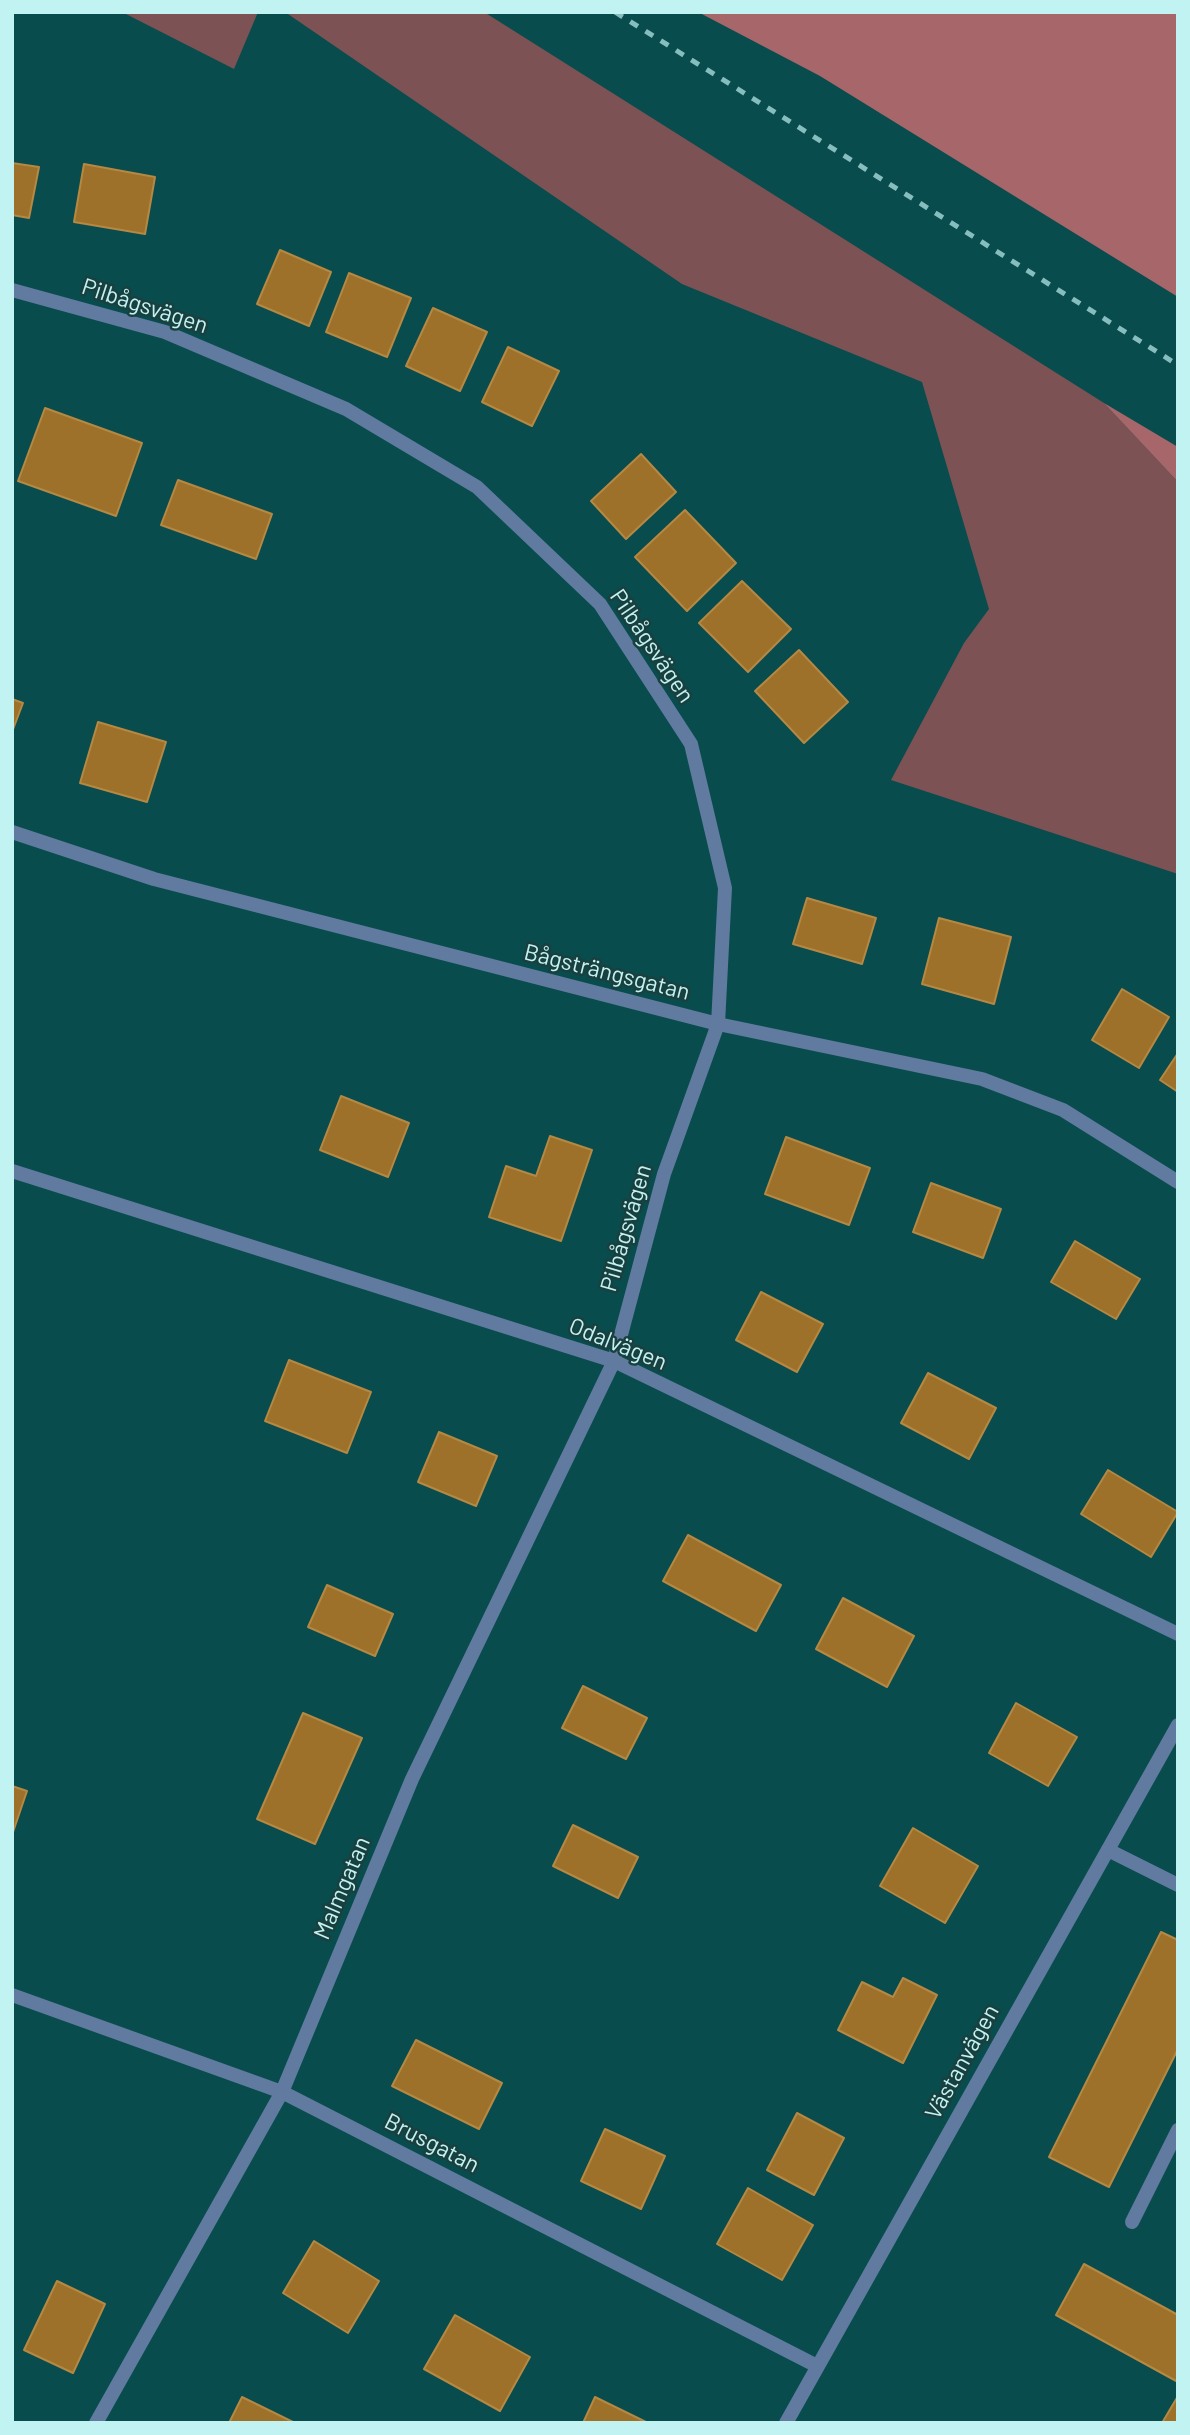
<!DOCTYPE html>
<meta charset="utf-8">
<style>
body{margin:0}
#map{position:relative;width:1190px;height:2435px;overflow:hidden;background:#094c4d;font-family:Barlow,sans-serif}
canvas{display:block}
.frame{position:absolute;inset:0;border:14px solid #c1f3f3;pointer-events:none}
</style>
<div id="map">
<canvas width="1190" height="2435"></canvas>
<div class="frame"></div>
</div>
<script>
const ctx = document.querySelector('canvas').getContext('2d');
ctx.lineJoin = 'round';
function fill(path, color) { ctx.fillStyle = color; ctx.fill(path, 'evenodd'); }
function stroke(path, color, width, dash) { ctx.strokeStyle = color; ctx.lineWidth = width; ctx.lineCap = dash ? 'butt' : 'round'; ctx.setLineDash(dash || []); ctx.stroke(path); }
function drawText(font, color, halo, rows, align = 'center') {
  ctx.font = font + ' Barlow,sans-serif'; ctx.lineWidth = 5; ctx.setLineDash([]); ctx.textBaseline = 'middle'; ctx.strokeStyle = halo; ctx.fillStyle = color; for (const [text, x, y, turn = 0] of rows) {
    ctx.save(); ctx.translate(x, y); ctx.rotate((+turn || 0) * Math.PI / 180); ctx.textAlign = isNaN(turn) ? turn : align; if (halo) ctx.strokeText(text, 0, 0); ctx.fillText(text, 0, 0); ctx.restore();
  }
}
const green = new Path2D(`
 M122,12H258L234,69Z
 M285,12H484L1104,403L1178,482V874L891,780L964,643L989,609L922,382L682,284Z`);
const forest = new Path2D(`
 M698,12H1178V297L820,76Z
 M1104,403L1178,447V482Z`);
const building = new Path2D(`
 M12,163L39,167L29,218L12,215Z
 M84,164L155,177L145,234L74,222Z
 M280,250L331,272L309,326L257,304Z
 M349,273L411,298L387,357L326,332Z
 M433,308L487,332L460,391L406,366Z
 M508,347L559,371L532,426L482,402Z
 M45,408L142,443L116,516L18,481Z
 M641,454L676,492L626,539L591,501Z
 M178,480L272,514L256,559L161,525Z
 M685,510L736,563L687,611L635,557Z
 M742,581L791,629L748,672L699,623Z
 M799,650L848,702L804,743L755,691Z
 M12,699L23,703L12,732Z
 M98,722L166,742L147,802L80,783Z
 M807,898L876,918L862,964L793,944Z
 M939,918L1011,937L994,1004L922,984Z
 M1122,989L1169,1017L1139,1068L1092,1040Z
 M1178,1053V1092L1160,1080Z
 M341,1096L409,1123L388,1177L320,1150Z
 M550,1136L592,1150L561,1241L489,1217L506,1166L536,1176Z
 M786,1137L870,1168L849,1225L765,1194Z
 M931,1183L1001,1209L983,1258L913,1232Z
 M1075,1241L1140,1279L1116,1319L1051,1282Z
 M761,1292L823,1324L797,1372L736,1340Z
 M289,1360L371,1392L347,1453L265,1421Z
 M928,1373L996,1408L969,1459L901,1423Z
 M439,1432L497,1456L476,1506L418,1482Z
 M1108,1470L1178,1512L1151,1557L1081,1514Z
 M688,1535L781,1585L756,1631L663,1581Z
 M327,1585L393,1614L375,1656L308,1627Z
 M843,1598L914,1636L887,1687L816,1649Z
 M583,1686L647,1718L626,1759L562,1728Z
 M1016,1703L1077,1737L1048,1786L989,1753Z
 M303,1713L362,1738L315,1844L257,1819Z
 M12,1786L27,1791L12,1835Z
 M573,1825L638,1857L618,1898L553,1866Z
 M913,1828L978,1866L945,1923L880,1886Z
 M1161,1932L1178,1940V2049L1109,2187L1049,2157Z
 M903,1978L937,1995L903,2063L838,2030L862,1982L893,1997Z
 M416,2040L502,2083L479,2129L392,2086Z
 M797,2113L844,2138L814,2195L767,2170Z
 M605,2129L665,2156L641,2209L581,2181Z
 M748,2188L813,2225L782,2280L717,2244Z
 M314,2241L379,2281L348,2333L283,2293Z
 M1084,2264L1178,2315V2382L1056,2315Z
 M57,2281L105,2304L73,2373L24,2350Z
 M455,2315L530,2357L500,2411L424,2369Z
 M1178,2396V2423H1162Z
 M242,2397L295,2423H229Z
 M595,2397L648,2423H583Z`);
const service = new Path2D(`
 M1108,1850L1178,1885
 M1132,2222L1178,2130`);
const minor = new Path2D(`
 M12,290L165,332L346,409L477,487L600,604L691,744L725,888L718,1024L664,1174L614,1361L412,1779L282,2092L96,2423
 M12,832L154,879L718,1024L982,1079L1063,1110L1178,1182
 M12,1171L614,1361L1178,1634
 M12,1995L282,2092L817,2366
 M786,2423L1178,1725`);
const rail = new Path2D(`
 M615,12L1178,365`);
const streetNames = [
 ["Pilbågsvägen",145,306,18],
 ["Pilbågsvägen",652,646,56],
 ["Bågsträngsgatan",607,972,14],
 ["Pilbågsvägen",626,1228,-74],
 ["Odalvägen",618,1344,22],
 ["Malmgatan",342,1888,-67],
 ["Västanvägen",962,2062,-61],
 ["Brusgatan",432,2143,27]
];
fill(green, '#7d5254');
fill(forest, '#a6666a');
fill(building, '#9d712a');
stroke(building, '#b58843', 2);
stroke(service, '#607b9f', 14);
stroke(minor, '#607b9f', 14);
stroke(rail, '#86bdbe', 5, [9, 9]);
drawText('23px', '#c1f3f3', '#1b3f3f', streetNames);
</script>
